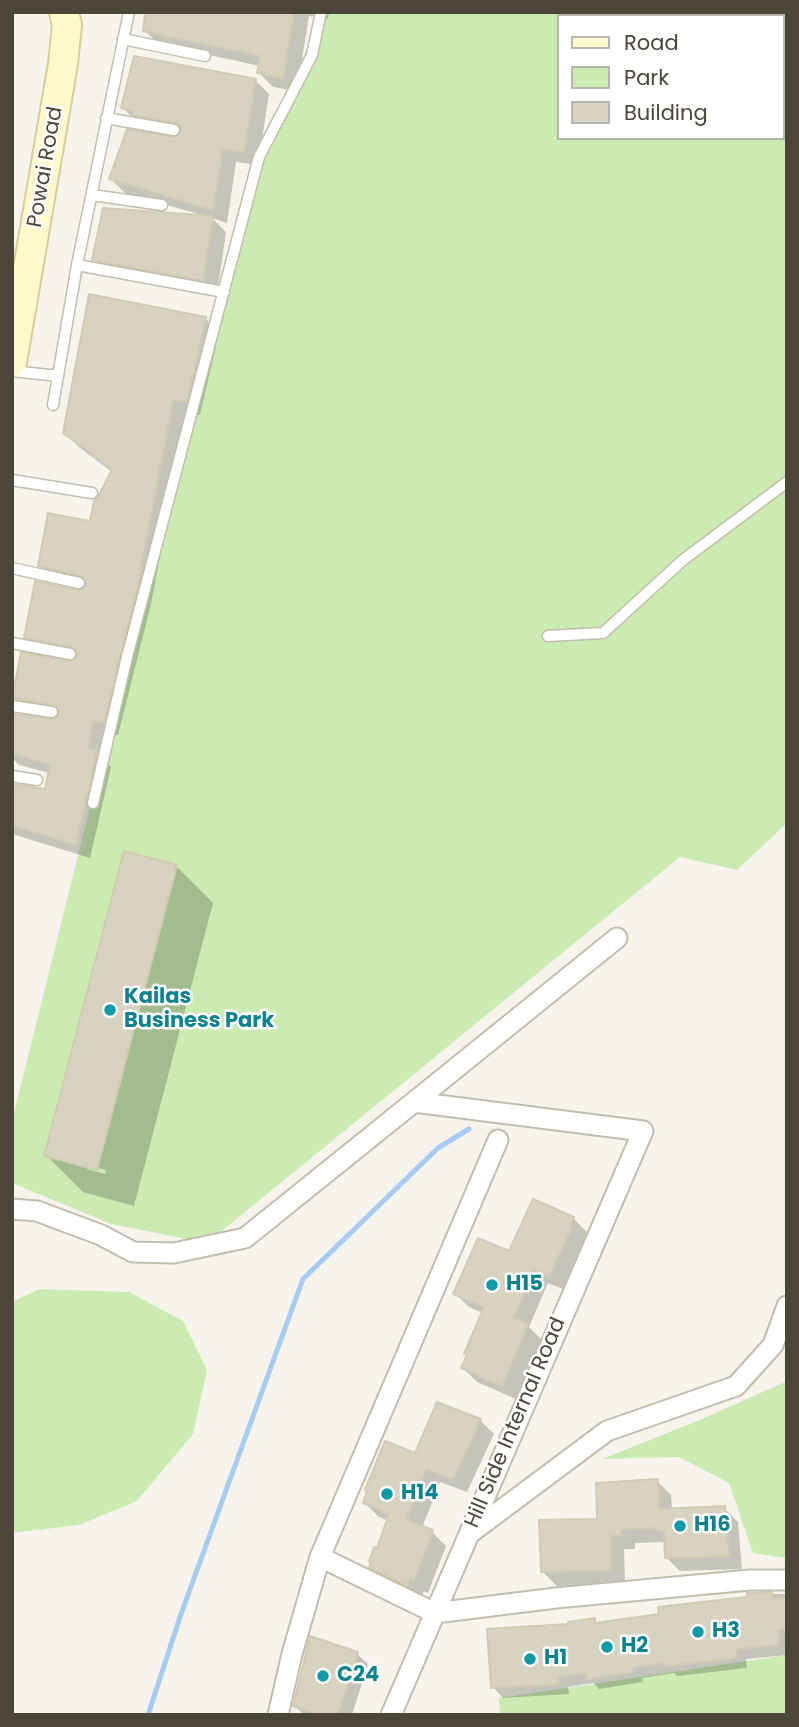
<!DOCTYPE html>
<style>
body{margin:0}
#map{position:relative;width:799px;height:1727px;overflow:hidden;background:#f6f4ec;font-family:Poppins,sans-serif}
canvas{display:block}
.frame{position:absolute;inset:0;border:14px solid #4b4638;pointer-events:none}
.legend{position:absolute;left:557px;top:14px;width:228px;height:126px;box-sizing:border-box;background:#fff;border:2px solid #b7b5af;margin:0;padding:9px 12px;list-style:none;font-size:21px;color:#4b4638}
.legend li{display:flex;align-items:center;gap:14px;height:35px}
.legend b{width:35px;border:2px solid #b7b5af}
</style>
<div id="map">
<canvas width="799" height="1727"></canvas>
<div class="frame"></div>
<ul class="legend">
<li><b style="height:9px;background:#fff9cd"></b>Road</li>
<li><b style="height:19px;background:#ccebb3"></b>Park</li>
<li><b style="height:19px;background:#d8d2c0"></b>Building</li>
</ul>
</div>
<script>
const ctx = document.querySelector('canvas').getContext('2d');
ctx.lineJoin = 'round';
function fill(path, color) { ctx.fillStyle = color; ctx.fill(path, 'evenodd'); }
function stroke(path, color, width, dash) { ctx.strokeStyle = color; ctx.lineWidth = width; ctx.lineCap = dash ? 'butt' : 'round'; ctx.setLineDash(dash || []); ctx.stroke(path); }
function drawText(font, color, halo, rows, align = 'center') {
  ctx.font = font + ' Poppins,sans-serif'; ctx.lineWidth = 5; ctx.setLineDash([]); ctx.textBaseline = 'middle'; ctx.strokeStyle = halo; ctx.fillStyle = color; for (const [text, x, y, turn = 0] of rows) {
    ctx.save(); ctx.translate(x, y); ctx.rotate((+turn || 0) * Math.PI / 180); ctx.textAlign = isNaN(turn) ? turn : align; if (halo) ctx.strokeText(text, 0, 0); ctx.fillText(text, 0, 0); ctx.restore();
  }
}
const green = new Path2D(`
 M323,12H787V823L737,870L680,857L207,1243L111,1224L12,1183V1121L239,207ZM559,16H783V138H559Z
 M39,1289L129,1292L183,1321L207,1370L193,1434L137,1501L79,1525L12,1533V1302Z
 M787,1378V1558L753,1553L729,1483L679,1457L602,1459L702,1419L785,1382Z
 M787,1655V1715H500L499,1698Z`);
const shadow = new Path2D(`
 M147,12H329L328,19L309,16L297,91L273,87L259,73L260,66L159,44L144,30Z
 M255,80L269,94L258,165L236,162L227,223L212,218L226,232L217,294L108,274L94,260L202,215L125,193L111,179L174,139L185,135L148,129L137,122L123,108Z
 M205,318L219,333L200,415L187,413L151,604L118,735L107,734L102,759L111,767L90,858L12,834V785L47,791L50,773L19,765L12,758L13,715L52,721L58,717L30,712L16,698L69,663L81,659L40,651L26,637L87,587L54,580L40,566L91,523L112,472L79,447L65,433Z
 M176,866L213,903L134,1206L83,1192L46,1155ZM87,1165L106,1170L105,1174L87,1169Z
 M573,1218L587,1232L583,1241L585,1243L563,1289L548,1283L529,1327L542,1340L516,1399L477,1382L463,1368L483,1313L469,1307L455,1293L509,1253Z
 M480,1420L494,1434L467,1492L440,1482L422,1528L432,1532L446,1546L428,1593L424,1591L421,1598L385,1581L371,1567L389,1521L379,1517L365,1503L416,1455Z
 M657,1481L671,1495L672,1510L724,1508L738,1522L742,1569L680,1571L666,1557V1542L635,1543V1549H624L625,1584L557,1586L542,1571L599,1520Z
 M749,1594H787V1655L746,1659L747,1668L677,1676L674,1673L642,1678L643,1682L599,1689L594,1683L568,1687L569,1694L503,1698L493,1687L570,1626L594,1620L598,1624L661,1616L749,1599Z
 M357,1654L368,1664L352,1715H304L295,1706Z`);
const stream = new Path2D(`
 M148,1715L181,1614L303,1279L438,1148L469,1129`);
const building = new Path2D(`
 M145,12H294L283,78L257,73L260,56L143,31Z
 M134,56L256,79L244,152L223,149L213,210L109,179L127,129L173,137L181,132V127L176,123L132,115L133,111L121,108Z
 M103,208L213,216L203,281L92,260Z
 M89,294L206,317L187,402L173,400L137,589L104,722L93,721L88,749L97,751L76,845L12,825V784L45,789L50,764L12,754V714L52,719L57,717L59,712L54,705L12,698L21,652L69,661L75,659L77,655L75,649L71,647L24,638L35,581L78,590L84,588L86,584L81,576L38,566L48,513L90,521L94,501L98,497L112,469L63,433Z
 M124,851L177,865L97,1170L44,1156Z
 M533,1199L574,1217L570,1227L572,1228L549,1276L534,1270L513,1318L528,1324L502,1386L461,1368L467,1355L464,1354L484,1307L453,1294L478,1238L509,1251Z
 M437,1402L481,1419L453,1479L426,1469L407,1518L410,1519L409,1521L433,1530L414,1580L410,1578L407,1586L369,1567L371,1562L369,1561L374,1547L377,1548L389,1514L363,1503L367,1491L365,1490L385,1441L415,1453Z
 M658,1479L659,1509L725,1506L729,1556L665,1558L664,1531H657V1528L621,1529V1535L610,1536L611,1570L541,1572L539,1520L597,1519L596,1483Z
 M772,1592V1599L787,1597V1629L778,1630L779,1645L736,1649L737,1658L665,1666L664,1663L632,1668L633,1672L587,1679L586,1673L558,1677L559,1684L491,1688L487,1629L568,1624V1622L595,1618V1623L659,1614L658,1607L747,1597V1593Z
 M310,1636L358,1652L338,1715H320L293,1706Z`);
const lane = new Path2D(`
 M123,39L205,56
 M106,118L174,130
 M92,195L162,205
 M77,265L224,292
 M12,371L58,376
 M53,405L77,265L129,12
 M12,480L92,493
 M12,568L79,583
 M548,636L603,633L683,560L787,482
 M12,643L70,654
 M12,706L52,712
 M12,776L37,780
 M93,803L127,657L259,157L312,55L321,12`);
const street = new Path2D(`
 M414,1102L617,938
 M12,1209L37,1211L101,1235L133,1252L174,1253L245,1238L414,1102L643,1131L391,1715
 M469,1534L607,1431L736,1386L773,1345L787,1306
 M320,1557L435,1613L556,1598L750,1580H787
 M278,1715L292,1654L320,1557L498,1140`);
const secondary = new Path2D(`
 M12,362L63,64L67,25L64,12`);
const markers = [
 [110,1010,7,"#0f9aa8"],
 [492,1285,7,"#0f9aa8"],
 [387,1494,7,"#0f9aa8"],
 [680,1526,7,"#0f9aa8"],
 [698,1632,7,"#0f9aa8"],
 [607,1647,7,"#0f9aa8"],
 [530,1659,7,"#0f9aa8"],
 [323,1676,7,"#0f9aa8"]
];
const streetNames = [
 ["Powai Road",46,167,-80],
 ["Hill Side Internal Road",516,1423,-67]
];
const cultureNames = [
 ["Kailas",124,998],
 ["Business Park",124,1022],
 ["H15",506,1285],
 ["H14",401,1494],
 ["H16",694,1526],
 ["H3",712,1632],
 ["H2",621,1647],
 ["H1",544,1659],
 ["C24",337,1676]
];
fill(green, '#ccebb3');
fill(shadow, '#0003');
stroke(stream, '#a7cbf4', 5);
fill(building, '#d8d2c0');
stroke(building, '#d4cbb3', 2);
stroke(lane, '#c2bead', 13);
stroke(street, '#c2bead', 23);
stroke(secondary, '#d7ce9a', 32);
stroke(lane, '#fff', 10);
stroke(street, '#fff', 19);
stroke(secondary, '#fff9cd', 28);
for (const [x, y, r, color] of markers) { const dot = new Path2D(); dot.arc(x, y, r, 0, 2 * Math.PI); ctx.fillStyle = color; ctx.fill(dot); stroke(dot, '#fff', 2.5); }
drawText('21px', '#4b4638', '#fff', streetNames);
drawText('bold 21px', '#0d838f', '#fff', cultureNames, 'left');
</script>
